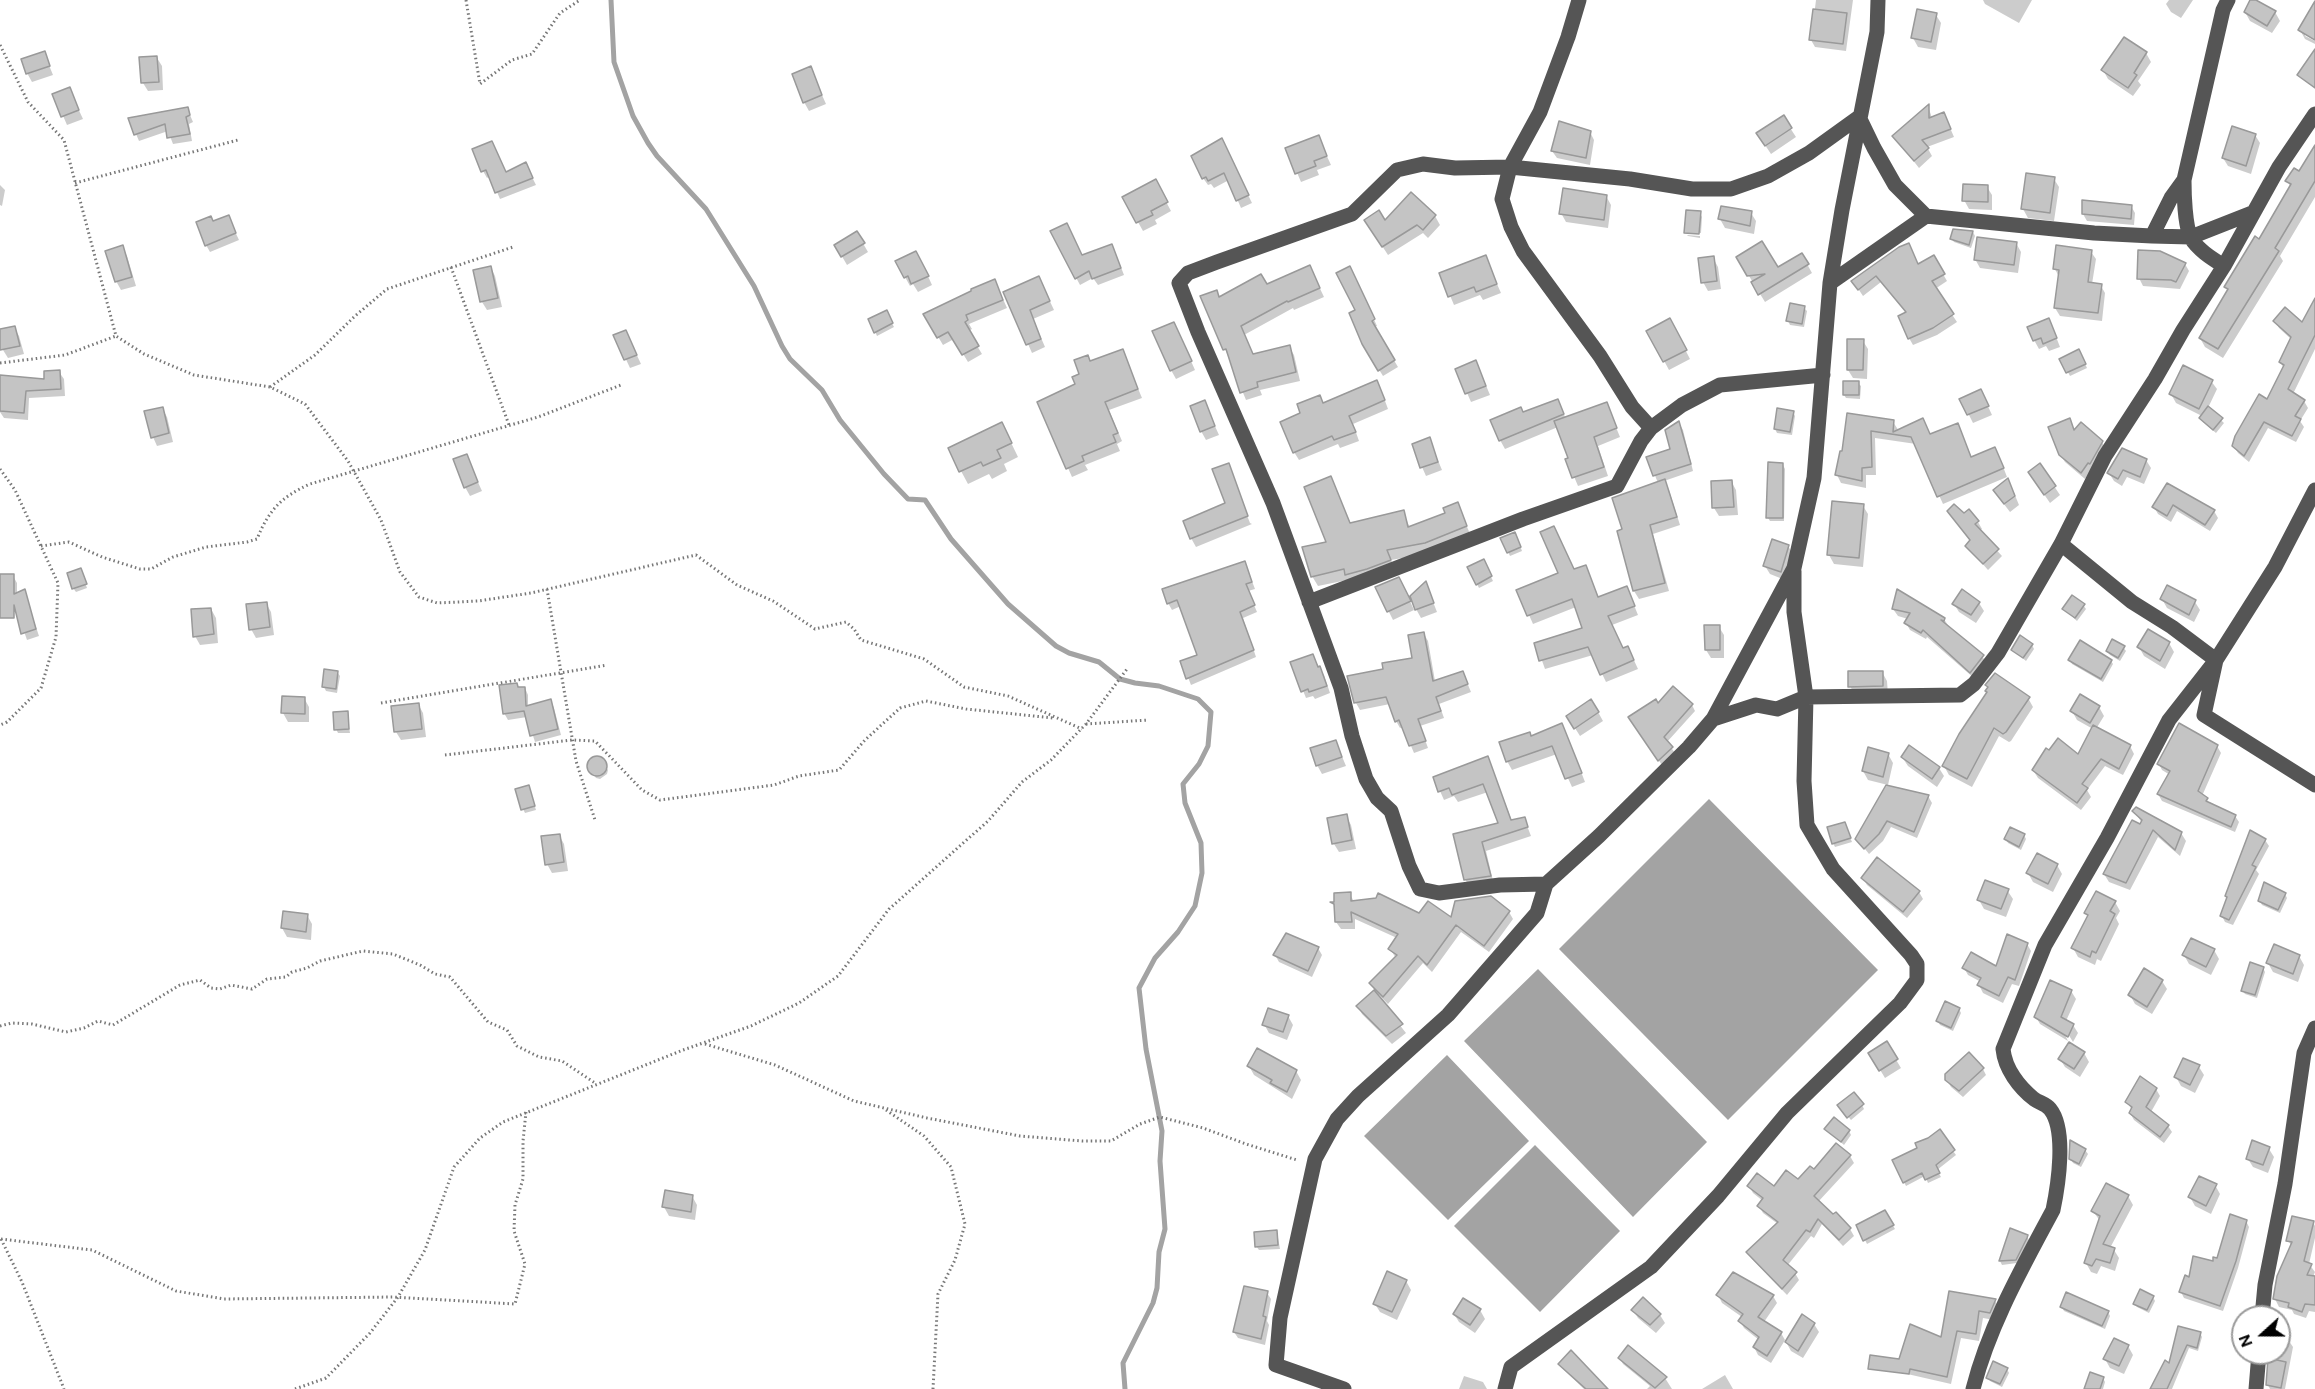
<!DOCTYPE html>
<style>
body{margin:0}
#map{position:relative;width:2315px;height:1389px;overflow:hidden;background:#fff;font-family:"DM Sans",sans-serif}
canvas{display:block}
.north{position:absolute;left:2231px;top:1305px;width:60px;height:60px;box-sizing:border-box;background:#fff;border:2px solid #999;border-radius:50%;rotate:249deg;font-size:16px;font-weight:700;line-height:24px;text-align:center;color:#000}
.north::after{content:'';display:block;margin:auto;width:21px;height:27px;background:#000;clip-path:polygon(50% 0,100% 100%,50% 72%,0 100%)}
</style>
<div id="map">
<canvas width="2315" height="1389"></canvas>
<div class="north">N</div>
</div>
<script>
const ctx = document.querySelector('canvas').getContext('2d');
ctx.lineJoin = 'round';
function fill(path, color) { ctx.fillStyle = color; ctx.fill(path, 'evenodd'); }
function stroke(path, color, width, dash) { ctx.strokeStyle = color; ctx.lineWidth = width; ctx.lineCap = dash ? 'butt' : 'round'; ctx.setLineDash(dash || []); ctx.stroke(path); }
const water = new Path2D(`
 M1709,799L1878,970L1728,1120L1559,949Z
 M1538,969L1707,1142L1633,1217L1464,1041Z
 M1447,1055L1529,1141L1448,1220L1364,1136Z
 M1535,1145L1620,1231L1540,1312L1454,1226Z`);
const shadow = new Path2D(`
 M1816,0H1853L1846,51L1815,47L1811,40Z
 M1983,0H2032L2019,23L1985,4Z
 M2169,0H2193L2181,18L2171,12L2166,4Z
 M2252,0L2275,12L2280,21L2272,33L2250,21L2245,12Z
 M1936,15L1941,23L1936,50L1918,47L1913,38Z
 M2315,18V38L2305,32V36L2315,41V44L2305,39L2300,30Z
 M44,53L53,75L32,82L27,73Z
 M2146,53L2151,62L2138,81L2141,85L2133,96L2108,79L2103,70Z
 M157,58L162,66L163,90L148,91L143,83Z
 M810,68L826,104L809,111L804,102Z
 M69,89L83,119L67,125L54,95Z
 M1928,106L1932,118L1944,114L1954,137L1927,147L1932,156L1919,168L1894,136Z
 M187,108L193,122L189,124L192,141L173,144L168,131L139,141L136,134Z
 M1783,117L1796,137L1771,154L1763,142Z
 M1590,132L1594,140L1590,165L1557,158L1552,151Z
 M2255,135L2260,143L2251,174L2228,166L2223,158Z
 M1318,137L1331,165L1317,170L1319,175L1301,182L1287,149Z
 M1225,148L1252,203L1241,208L1229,180L1214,188L1211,184L1208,185L1203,178Z
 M474,150L506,173L528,169L536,185L500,199L490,176L487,178L483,171Z
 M2315,150V197L2280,256L2283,261L2223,358L2205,347L2200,338L2228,291L2226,287L2260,241L2291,187L2287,181L2299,173Z
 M2054,179L2059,187L2054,221L2028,218L2023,209Z
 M1155,181L1171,211L1155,220L1157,224L1143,231L1124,197Z
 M0,185L5,190L2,206L0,205Z
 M1987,187L1992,195V210L1969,209L1964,200Z
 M1606,196L1611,205L1608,228L1566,222L1561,213Z
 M2131,206L2135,213L2134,225L2087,221L2083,214Z
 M1700,213L1702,217L1701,233L1686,231Z
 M1751,213L1756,221L1754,234L1725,228L1720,219Z
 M1435,216L1440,225L1428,238L1423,233L1388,255L1371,229L1385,222Z
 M228,217L239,240L210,252L206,245L213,223Z
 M1052,232L1082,257L1115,252L1124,275L1098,285L1093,278L1080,285Z
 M1973,232L1975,236L1971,248L1954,242L1951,238Z
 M857,233L868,252L847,265L836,246Z
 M1687,235L1700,236V238L1688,236Z
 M2016,243L2021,252L2018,273L1980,268L1975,259Z
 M122,247L127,256L136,286L121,290L116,281Z
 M2091,252L2096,259L2092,284L2101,286L2105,293L2102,321L2060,316L2055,308L2059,277L2055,269Z
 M1802,255L1812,273L1765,302L1738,258L1778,269Z
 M1485,257L1501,293L1483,300L1480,295L1454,305L1441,274Z
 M1933,257L1947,281L1935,289L1957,322L1937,335L1913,345L1909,338L1907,314L1881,282L1863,296L1853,281L1918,266Z
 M1713,258L1718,267L1721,289L1708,291L1703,282Z
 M921,261L932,285L918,292L913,284L910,286L905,277Z
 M2185,264L2189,271L2180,289L2143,286L2139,278Z
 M491,268L495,276L502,307L487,310L482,302L475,271Z
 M1353,274L1377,326L1374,327L1398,367L1383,376L1363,344Z
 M1314,276L1324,297L1294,310L1293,308L1244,335L1253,356L1289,347L1294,355L1300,381L1260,390L1262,395L1246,400L1225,349L1216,292L1220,298Z
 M1039,278L1054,310L1033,319L1045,347L1032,353L1005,292Z
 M995,281L1007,308L969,324L972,329L968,331L982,354L968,362L954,339L943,345L925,315Z
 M1804,308L1807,311L1804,327L1790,325L1788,321Z
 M886,312L894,327L877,336L870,320Z
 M2315,315V349L2293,394L2304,401L2308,408L2300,421L2304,427L2296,442L2268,428L2249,462L2238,453L2234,446L2268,401L2284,368L2280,362L2292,340L2279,328L2275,321L2302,325Z
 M14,327L19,336L24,354L8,358L3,350L0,331Z
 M1674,328L1690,359L1669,370L1648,331Z
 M2053,329L2060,347L2049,351L2046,346L2039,349L2034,340Z
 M626,332L641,364L630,368L615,336Z
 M1178,332L1195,370L1176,379L1171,370Z
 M1863,341L1868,349L1867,379L1853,378L1848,370Z
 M1122,350L1142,398L1109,410L1122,441L1117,444L1120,451L1085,465L1088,470L1072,477L1039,403L1077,385L1091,362Z
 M2079,351L2087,368L2070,376L2061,359Z
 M1457,370L1480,371L1490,395L1471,402Z
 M59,372L64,379L65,396L29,398L28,420L4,418L0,412V401L46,380Z
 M2211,381L2217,389L2208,408L2224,423L2216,433L2203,422L2200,418L2202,416L2176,403L2171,394Z
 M1858,383L1861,386L1860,399L1846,398L1844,395Z
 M1381,390L1388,409L1353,424L1359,441L1340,448L1338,444L1299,460L1294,452L1323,405Z
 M1961,399L1985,400L1992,415L1973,423Z
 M1557,400L1566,419L1606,403L1620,437L1598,446L1608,476L1578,486L1567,460L1569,459L1558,427L1505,449L1500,440L1523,414Z
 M1204,402L1219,435L1206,440L1201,431Z
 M162,408L167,417L173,442L157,446L153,437Z
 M1793,412L1795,416L1792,435L1777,433L1775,429Z
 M1848,415L1893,422L1899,431L1927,428L1931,435L1958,425L1972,458L1999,456L2007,477L1943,504L1916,444L1875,438L1876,475H1866V488L1841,483L1837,475L1843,453Z
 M2069,420L2075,432L2102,442L2106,450L2085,479L2065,462L2060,454Z
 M1679,423L1683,430L1693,471L1664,481L1669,490L1680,525L1653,534L1669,591L1639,599L1634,591L1624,530L1658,483L1648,458L1672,450Z
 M1002,424L1018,457L1004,464L1007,471L992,479L989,474L968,484L961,471Z
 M1429,439L1442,470L1426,476L1422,467Z
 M466,456L482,491L470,496L465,487Z
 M2146,460L2151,468L2144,484L2127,477L2122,486L2114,481L2109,473Z
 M1783,465L1785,469L1784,521H1770L1768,518Z
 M2040,465L2060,495L2050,503L2035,481Z
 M1230,472L1250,523L1252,524L1196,547L1191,538L1227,504Z
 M1330,478L1351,524L1403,512L1410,528L1447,514L1457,504L1471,536L1431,553L1391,560L1396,570L1318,586L1312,576L1328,543Z
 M1731,481L1736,490L1738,515L1719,516L1714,508Z
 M2167,485L2214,511L2218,518L2210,531L2177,511L2171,522L2158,514L2154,507Z
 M2012,488L2019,505L2010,512L2000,499Z
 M1863,506L1868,514L1863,567L1834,564L1829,555Z
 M1964,515L1978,522L1982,529L1979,531L2002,556L1988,570L1967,546L1971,541Z
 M1517,538L1522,551L1510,556L1502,539Z
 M1788,546L1793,554L1785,580L1770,574L1765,566Z
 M1483,561L1493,581L1479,588L1469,568Z
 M1245,563L1255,589L1248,591L1257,612L1243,618L1256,657L1191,685L1182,662L1199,656L1181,606L1172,610L1168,603Z
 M1586,567L1599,598L1627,588L1638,615L1612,625L1623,650L1632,656L1638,669L1606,682L1593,655L1545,669L1536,644L1584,629L1576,607L1533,624L1518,590Z
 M82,574L87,588L76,592L73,588Z
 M0,576H13L17,583V594L24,591L39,636L27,640L16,608H3L0,603Z
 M1426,584L1437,612L1421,618L1416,609Z
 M2168,587L2195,602L2200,610L2194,622L2167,608L2162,599Z
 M1377,588H1404L1414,610L1393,620Z
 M266,603L271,612L274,635L256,638L251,629Z
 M1979,603L1984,611L1976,623L1959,612L1954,604Z
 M2083,605L2086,609L2077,621L2064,609Z
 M211,609L216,618L218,643L200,645L195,636Z
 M1893,609L1944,619L1949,627L1982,656L1987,664L1975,679L1927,637L1926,639L1910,630L1906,623L1908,619L1898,616Z
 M1719,627L1724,635V658H1711L1706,650Z
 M2148,631L2169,643L2174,652L2165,669L2144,656L2139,647Z
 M1424,634L1428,641L1435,681L1466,680L1471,692L1439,704L1444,718L1420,726L1428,748L1414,753L1403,727L1400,728L1396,721L1390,704L1360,710L1356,703L1385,670L1414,659Z
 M2032,645L2034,649L2026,661L2013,650Z
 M2123,647L2126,651L2120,661L2110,655L2107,651Z
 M1312,655L1324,675L1330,693L1315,699L1313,696L1306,698L1292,663Z
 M2070,660L2111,661L2113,664L2103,682L2072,664Z
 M337,672L340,676L337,693L326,691L324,687Z
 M1882,672L1887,681L1888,695H1855L1850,686Z
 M517,684L519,688H525L528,695V706L551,701L554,708L561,735L535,742L527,717L508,720L504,713Z
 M304,698L309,707V722H288L283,713Z
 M2028,698L2033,707L2011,741L2009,742L1999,736L1972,787L1949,775L1944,766Z
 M418,704L423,713L426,737L401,740L396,732Z
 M1657,705H1692L1695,711L1667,742L1675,753L1662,765L1633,723Z
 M2099,707L2104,716L2096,729L2130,746L2134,754L2123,775L2105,766L2087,790L2091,797L2081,810L2038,778L2033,770L2079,756L2093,729L2077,720L2072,711Z
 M1598,712L1603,721L1580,736L1568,717Z
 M347,713L350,733H338L336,729Z
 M1566,733L1585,782L1572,787L1557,754L1512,770L1507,761L1531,737Z
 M1336,742L1346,766L1322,774L1317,765Z
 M2217,746L2221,753L2202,796L2210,804L2235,816L2239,822L2235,832L2162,801L2158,794L2170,775L2162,770L2159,764Z
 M1888,754L1893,763L1888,785L1868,780L1863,771Z
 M1902,757L1939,768L1944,776L1937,787L1908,766Z
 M596,758H600L608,770L607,774L600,779L596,778L588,766L589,762Z
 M1488,758L1512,821L1524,818L1531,836L1486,851L1494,885L1470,888L1465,879L1454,835L1500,824L1488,792L1458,802L1454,796L1444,800L1440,791Z
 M1888,785V787L1928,796L1932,803L1917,838L1891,827L1883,841L1869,854L1857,839Z
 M530,791L536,810L525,813L523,809Z
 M2134,811L2181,833L2186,841L2180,856L2158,837L2130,890L2109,882L2104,874L2142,823Z
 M1346,816L1351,825L1356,849L1339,852L1334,844Z
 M1846,828L1852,842L1835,847L1833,843Z
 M559,835L564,844L568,871L552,873L547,864Z
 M2024,835L2026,839L2021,850L2008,843L2006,839Z
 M2265,840L2269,846L2256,870L2259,874L2233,925L2225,922L2222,916Z
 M2057,865L2062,874L2053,892L2033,882L2028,873Z
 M1863,878L1919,892L1923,899L1907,918L1867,885Z
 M2007,890L2013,899L2006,917L1984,909L1979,900Z
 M1350,894L1354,902L1420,915L1451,919L1509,912L1513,919L1489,952L1461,932L1432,972L1423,963L1388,1004L1379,995L1377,996L1406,1033L1392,1044L1362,1014L1358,1006L1375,991L1371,984L1396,958L1390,949L1397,938L1355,919V929H1341L1336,922V909L1333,904Z
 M2285,894L2287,898L2280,913L2262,905L2260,901Z
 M2115,902L2120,911L2116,918L2119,924L2101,961L2097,959L2095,965L2078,957L2073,948L2089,917L2086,913Z
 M307,915L312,924L311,940L287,937L282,928Z
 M2027,944L2031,951L2019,986L2012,984L2003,1003L1983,993L1979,985L1981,982L1968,975L1964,968H1997Z
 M1318,948L1322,955L1312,977L1279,962L1275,955Z
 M2214,950L2219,959L2211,975L2189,964L2184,955Z
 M2299,956L2304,965L2298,982L2273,972L2268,963Z
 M2263,968L2265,972L2257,998L2245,994L2242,990Z
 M2162,981L2167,989L2152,1014L2135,1004L2130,995Z
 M2071,991L2076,999L2066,1021L2073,1025L2078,1033L2073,1042L2065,1029L2063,1031L2068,1041L2040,1024L2036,1017Z
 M1959,1009L1961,1013L1953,1031L1940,1025L1938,1021Z
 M1288,1016L1293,1025L1287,1040L1269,1033L1264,1024Z
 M1886,1043L1901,1068L1885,1078L1870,1053Z
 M2071,1045L2084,1053L2089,1062L2080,1077L2065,1067L2060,1059Z
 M1249,1066L1296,1071L1301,1080L1292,1099L1254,1075Z
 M2199,1067L2204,1075L2195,1093L2181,1086L2176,1077Z
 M1983,1069L1986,1075L1963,1097L1951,1087L1947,1080Z
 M2156,1089L2160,1096L2151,1112L2168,1126L2172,1132L2164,1143L2134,1120L2130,1113L2132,1110L2127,1102Z
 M1862,1105L1864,1109L1851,1120L1842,1109Z
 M1826,1129L1849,1131L1851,1135L1844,1145Z
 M1939,1132L1956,1155L1937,1170L1941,1177L1928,1183L1925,1176L1906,1186L1904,1182L1918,1148Z
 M1836,1145L1850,1156L1854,1163L1818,1202L1850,1229L1854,1236L1843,1246L1822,1224L1814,1238L1811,1236L1787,1266L1795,1273L1799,1280L1787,1295L1752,1259L1748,1252L1778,1224L1763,1213L1759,1206L1763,1201L1753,1193L1749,1186L1774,1188L1798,1182L1814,1171Z
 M2269,1149L2274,1157L2268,1173L2253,1167L2248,1159Z
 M2085,1150L2088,1154L2081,1167L2073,1163L2071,1159Z
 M2215,1185L2220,1194L2211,1214L2195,1206L2190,1197Z
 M692,1196L697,1205L695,1220L669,1216L664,1207Z
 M2128,1196L2133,1205L2110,1248L2114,1250L2119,1258L2115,1271L2101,1266L2097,1274L2091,1272L2086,1263L2100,1221L2093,1211Z
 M1885,1212L1895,1229L1867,1244L1858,1226Z
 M2246,1221L2249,1227L2238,1268L2223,1311L2184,1298L2181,1292L2190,1279L2218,1260Z
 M2313,1222L2315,1226V1238L2309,1264L2315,1272L2313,1277L2315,1278V1312L2309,1311L2306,1318L2294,1314L2292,1310L2279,1307L2275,1299L2292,1247L2288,1240Z
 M2011,1230L2027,1236L2029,1240L2017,1263L2002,1265L2000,1261Z
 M1277,1232L1280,1249L1259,1250L1256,1246Z
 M1406,1281L1411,1290L1397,1320L1380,1312L1375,1304Z
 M1267,1293L1271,1299L1267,1321L1269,1325L1265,1345L1238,1338L1234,1332Z
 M1950,1293L1995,1301L1999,1308L1994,1320L1983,1318L1979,1341L1961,1338L1951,1384L1903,1373L1898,1366L1942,1339Z
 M1718,1295L1773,1296L1777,1303L1764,1322L1781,1333L1785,1340L1771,1363L1758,1355L1754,1347L1759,1340L1744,1328L1740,1321L1742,1317L1722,1303Z
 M2153,1297L2155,1301L2149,1313L2137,1307L2135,1304Z
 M1643,1299L1660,1315L1665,1323L1656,1333L1638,1318L1633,1310Z
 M2062,1307L2108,1312L2110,1316L2105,1329L2064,1311Z
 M1480,1310L1485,1319L1475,1333L1459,1322L1454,1314Z
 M1814,1324L1819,1332L1803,1358L1791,1351L1786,1342Z
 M2180,1328L2200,1333L2202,1337L2198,1351L2189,1348L2172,1389H2151L2170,1365Z
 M2279,1339L2289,1341L2293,1347L2285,1389H2270L2268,1385L2272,1353H2279Z
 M2128,1346L2133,1355L2124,1374L2110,1368L2105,1359Z
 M1620,1358L1665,1378L1672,1389H1647L1650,1386L1623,1364Z
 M1560,1364L1606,1389H1584L1564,1370Z
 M2007,1369L2009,1373L2002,1387L1990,1381L1988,1377Z
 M1725,1375L1733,1389H1702Z
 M1464,1376L1483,1382L1487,1389H1459Z
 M2103,1378L2105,1382L2103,1389H2085Z`);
const stream = new Path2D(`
 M611,0L614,62L633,116L648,143L657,156L706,209L754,286L782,346L790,359L822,390L840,420L884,474L908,499L925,500L951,539L1008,604L1056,646L1069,653L1099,662L1120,679L1135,683L1159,686L1198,699L1211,712L1208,746L1199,764L1183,784L1185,803L1201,843L1202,873L1195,906L1178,932L1155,958L1139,988L1146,1049L1162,1131L1160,1161L1165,1229L1159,1252L1157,1288L1153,1303L1123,1363L1125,1389`);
const building = new Path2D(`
 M2250,0H2256L2276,11L2267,26L2244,12Z
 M2315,1V40L2298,30Z
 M1813,9L1847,13L1843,44L1809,40Z
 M1917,9L1937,13L1931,42L1911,38Z
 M2124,37L2147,52L2134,73L2137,75L2128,88L2101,70Z
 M2315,49V88L2297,75Z
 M45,51L50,66L26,74L21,59Z
 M157,56L159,82L141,83L139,57Z
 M811,66L822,95L803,103L792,74Z
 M70,87L79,110L61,117L52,94Z
 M1929,104V118L1944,112L1951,129L1922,140L1929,148L1914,161L1892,136Z
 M188,107L190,115L186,117L190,134L167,138L165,124L134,135L128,118Z
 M1784,115L1792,128L1765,146L1756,133Z
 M1559,121L1591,131L1586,158L1551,151Z
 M2232,126L2256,134L2246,166L2222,158Z
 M1319,135L1327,156L1314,161L1316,166L1295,174L1285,148Z
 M1222,138L1249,195L1236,201L1224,173L1208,181L1206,177L1202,179L1191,156Z
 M492,141L506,172L526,162L533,178L495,193L486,170L481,172L472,149Z
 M2315,145V181L2275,248L2279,251L2218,349L2199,338L2228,289L2224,287L2255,236L2259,239L2291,184L2285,181L2294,168L2299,171Z
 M2026,173L2055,177L2050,213L2021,209Z
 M1156,179L1168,202L1151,211L1153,215L1136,223L1122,197Z
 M1963,184L1988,185V202L1962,201Z
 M1563,188L1607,195L1604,220L1559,214Z
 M1411,192L1436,215L1423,230L1417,225L1382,247L1364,220L1379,210L1385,220Z
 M2082,200L2132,205L2131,219L2082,214Z
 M1721,206L1752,211L1750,226L1718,219Z
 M1686,210L1701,211L1699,234L1684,233Z
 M229,215L236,233L205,246L196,222L211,216L213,221Z
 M1067,223L1082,255L1112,244L1121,268L1092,279L1089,271L1075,279L1050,231Z
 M1953,229L1973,231L1969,245L1950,239Z
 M857,231L865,243L841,257L834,245Z
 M1977,237L2017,242L2014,265L1974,260Z
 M1762,241L1778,267L1802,253L1809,264L1758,295L1751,282L1765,274L1747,276L1736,257Z
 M1909,243L1918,264L1934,255L1945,274L1932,281L1954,314L1933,328L1908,339L1898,316L1906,312L1876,276L1858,290L1851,281L1899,247Z
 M123,245L132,277L115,282L105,251Z
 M2056,245L2092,250L2088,282L2102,284L2098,313L2054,308L2059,270L2053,269Z
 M2138,250L2160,251L2186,263L2176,282L2171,280L2137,279Z
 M916,251L929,276L911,284L908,276L904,278L895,261Z
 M1486,255L1497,284L1476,292L1474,287L1448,297L1439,273Z
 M1714,256L1717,281L1701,283L1698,258Z
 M1310,265L1320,288L1288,302L1287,301L1241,326L1253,354L1290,345L1296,372L1257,382L1258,387L1240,393L1226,349L1223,350L1200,296L1217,290L1219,297L1261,274L1267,284Z
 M491,266L498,298L480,302L473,270Z
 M1350,266L1375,319L1372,321L1395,360L1378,371L1362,344L1349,313L1355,310L1336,273Z
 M1039,276L1050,301L1030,310L1041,339L1026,345L1003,292Z
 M995,279L1003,300L966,315L968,320L965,322L979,346L962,355L948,332L937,338L923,314L971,291V289Z
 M2315,298V335L2288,389L2305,400L2295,416L2301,419L2292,436L2264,422L2244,456L2232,446L2235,436L2259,394L2267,399L2284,365L2279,362L2291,337L2273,321L2285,307L2302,322Z
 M1790,303L1805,306L1802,324L1786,321Z
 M887,310L893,323L874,333L868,319Z
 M1670,318L1687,350L1663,362L1646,331Z
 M2049,318L2057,338L2043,344L2041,338L2033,341L2027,327Z
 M1174,322L1192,361L1170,371L1152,331Z
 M15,326L20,346L0,350V329Z
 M626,330L637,355L624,360L613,335Z
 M1847,339H1864L1863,370H1847Z
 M1123,349L1138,389L1105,402L1118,433L1113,435L1116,442L1082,456L1084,461L1066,469L1037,402L1075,384L1072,377L1079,374L1074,360L1088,355L1090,361Z
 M2079,349L2086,364L2066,373L2059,359Z
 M1476,360L1486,386L1465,394L1455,369Z
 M2183,365L2213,380L2199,409L2169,394Z
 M60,370L61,389L26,391L24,413L0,411V375L44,379V371Z
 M1377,380L1385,400L1349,416L1356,432L1334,440L1332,436L1293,453L1280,422L1300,413L1297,404L1320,395L1323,403Z
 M1843,381H1859V395H1843Z
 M1981,389L1989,406L1967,415L1959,399Z
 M1558,399L1564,414L1499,441L1490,420L1521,407L1523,412Z
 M1205,400L1215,426L1200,432L1190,406Z
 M1607,402L1617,428L1594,437L1604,467L1572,478L1565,459L1568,458L1554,421Z
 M2208,406L2223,418L2213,430L2199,418Z
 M163,407L169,433L151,438L144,411Z
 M1777,408L1794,411L1790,432L1774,429Z
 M1847,413L1894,420L1893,432L1923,418L1930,434L1958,423L1971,457L1995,447L2004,468L1937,497L1911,437L1871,431L1872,467L1862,468V481L1835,475L1840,451H1842Z
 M2070,418L2074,430L2081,422L2103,441L2090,464L2088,463L2081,473L2059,455L2048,427Z
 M1679,421L1691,464L1653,476L1646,457L1670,449L1665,430Z
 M1002,422L1012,443L997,450L1001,458L983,466L981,462L959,472L948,448Z
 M1430,437L1438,462L1420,468L1412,444Z
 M2122,448L2147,459L2140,477L2123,470L2118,479L2107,473Z
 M467,454L478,482L464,488L453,459Z
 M1768,462L1783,463V518H1766Z
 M1229,463L1248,516L1190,539L1183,521L1225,503L1212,469Z
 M2040,463L2056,486L2044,495L2028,472Z
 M1331,476L1350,523L1404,510L1408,527L1445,513L1443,508L1458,502L1467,526L1425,543L1387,550L1391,560L1367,569L1345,575L1344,569L1311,577L1302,547L1326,542L1304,487Z
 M2008,478L2015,496L2004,504L1993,490Z
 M1665,479L1677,517L1650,525L1665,583L1633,591L1617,531L1622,529L1612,498Z
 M1732,480L1734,507L1712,508L1711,481Z
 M2167,483L2215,510L2205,525L2173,505L2167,516L2152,507Z
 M1832,501L1864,504L1859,558L1827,555Z
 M1954,504L1964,513L1969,509L1979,521L1975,524L1999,549L1983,564L1965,546L1970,540L1947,511Z
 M1554,526L1574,569L1586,565L1598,597L1627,586L1635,606L1608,616L1623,648L1628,646L1634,660L1600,675L1588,647L1539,661L1534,643L1582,628L1572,599L1527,616L1516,590L1558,573L1540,532Z
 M1515,532L1521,547L1507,553L1500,538Z
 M1772,539L1789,545L1781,572L1763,566Z
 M1484,559L1492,576L1476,585L1467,567Z
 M1245,561L1252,582L1246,584L1255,605L1240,612L1254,650L1186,679L1180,661L1197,655L1177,600L1167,604L1162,589Z
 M81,568L87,584L72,589L67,573Z
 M0,574H14V594L25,589L36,629L21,634L14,605V618H0Z
 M1399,577L1411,601L1387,612L1375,587Z
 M1426,581L1434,603L1415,610L1410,596Z
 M2167,585L2196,600L2189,615L2160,599Z
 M1897,589L1945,618L1944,621L1941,620L1984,655L1970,673L1923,630L1921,633L1904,623L1910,613L1892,609Z
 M1962,589L1980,602L1971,615L1952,604Z
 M2072,595L2085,604L2075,618L2062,609Z
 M267,602L270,627L249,630L246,604Z
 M211,608L214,634L193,637L191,609Z
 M1704,625H1720V650H1705Z
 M2148,629L2170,642L2160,661L2137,647Z
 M1424,632L1433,681L1463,671L1468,684L1436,697L1441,711L1418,719L1426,741L1409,746L1399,720L1395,722L1386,697L1354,703L1347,676L1383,669L1382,663L1412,658L1408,635Z
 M2020,635L2033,644L2023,658L2011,650Z
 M2112,639L2125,646L2118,658L2106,651Z
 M2080,640L2112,660L2101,679L2068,660Z
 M1313,654L1318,667L1320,666L1327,686L1309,692L1308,689L1301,692L1290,662Z
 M324,669L338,671L336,689L322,687Z
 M1848,671H1883V686L1848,687Z
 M1995,673L2030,697L2006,732L2003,734L1994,728L1967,779L1942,766L1959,734L1987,692L1985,691L1988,687L1985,685Z
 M517,683L518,687H525L526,706L551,699L558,729L530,736L524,711L503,714L499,685Z
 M1673,686L1693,704L1664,737L1673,747L1658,761L1628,717L1656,699L1658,703Z
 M2080,694L2100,706L2090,723L2070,711Z
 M282,696L305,697V714L281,713Z
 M1591,699L1599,712L1574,729L1566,716Z
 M419,703L422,729L394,732L391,706Z
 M348,711L349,729L334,730L333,712Z
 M1562,723L1582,773L1565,779L1552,746L1506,762L1499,742L1530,732L1531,736Z
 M2179,723L2218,745L2198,791L2208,798L2206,801L2236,815L2231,827L2157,794L2170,771L2157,764Z
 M2093,725L2131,745L2119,769L2101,759L2082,784L2088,788L2077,803L2032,770L2046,748L2049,750L2058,738L2078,754Z
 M1336,740L1342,757L1316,766L1310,748Z
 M1909,745L1940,767L1932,779L1901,757Z
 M1868,747L1889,753L1883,777L1862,771Z
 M1488,756L1511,820L1525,817L1528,827L1482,842L1491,876L1464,880L1453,834L1498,823L1483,784L1452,795L1449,788L1438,792L1433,777Z
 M587 766a10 10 0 1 1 20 0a10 10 0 1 1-20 0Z
 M529,785L535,806L521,810L515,789Z
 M1886,785L1929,795L1914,832L1887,821L1879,834L1864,849L1855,839Z
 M2136,807L2182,832L2175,850L2153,830L2126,883L2103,874L2132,820L2140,824L2142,820L2132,811Z
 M1347,814L1352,840L1332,844L1327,818Z
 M1845,822L1851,838L1832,844L1827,827Z
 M2010,827L2025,834L2019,847L2004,839Z
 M2250,830L2266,839L2252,865L2256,867L2229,920L2220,916L2227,897L2225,896Z
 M560,834L564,862L545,865L541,836Z
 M2037,853L2058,864L2048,884L2026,873Z
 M1877,857L1920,891L1903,912L1861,878Z
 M1985,880L2009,889L2001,909L1977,900Z
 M2264,882L2286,893L2278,910L2258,901Z
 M2096,891L2116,901L2110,911L2115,914L2096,953L2092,951L2090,957L2071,948L2088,915L2084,913Z
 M1351,892V901L1376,898L1378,893L1419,913L1428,901L1451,917L1455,901L1491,896L1510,911L1484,946L1456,925L1427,965L1418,956L1383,997L1369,983L1397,955L1388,949L1398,934L1351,912L1352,922H1335L1334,904L1330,902H1334V893Z
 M283,911L308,914L306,932L281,928Z
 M1286,933L1319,947L1308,971L1273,955Z
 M2007,934L2028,943L2015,980L2008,977L1999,996L1977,985L1981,978L1962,968L1971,952L1996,966Z
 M2191,938L2215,949L2206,967L2182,955Z
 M2274,944L2300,955L2293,974L2266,963Z
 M2250,962L2264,967L2255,995L2241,991Z
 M2144,968L2163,980L2147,1007L2128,995Z
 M2050,980L2072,990L2061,1017L2074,1024L2068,1037L2034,1017Z
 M1374,990L1403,1024L1386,1036L1356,1006Z
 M1945,1001L1960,1008L1951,1028L1936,1021Z
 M1268,1008L1289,1015L1283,1032L1262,1025Z
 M1887,1041L1898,1059L1879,1071L1868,1053Z
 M2069,1042L2085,1052L2074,1069L2058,1059Z
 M1257,1048L1297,1070L1287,1092L1270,1083L1272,1080L1247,1066Z
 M1969,1052L1984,1068L1959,1091L1945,1080V1074Z
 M2183,1058L2200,1065L2190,1085L2174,1077Z
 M2140,1076L2157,1088L2146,1107L2169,1125L2160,1137L2129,1113L2132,1107L2125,1102Z
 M1854,1092L1864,1104L1847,1118L1837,1105Z
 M1834,1117L1850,1130L1841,1142L1824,1129Z
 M1940,1129L1955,1150L1936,1165L1940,1173L1925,1180L1922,1173L1903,1183L1892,1160L1917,1148L1915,1143L1928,1138Z
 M2070,1140L2086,1149L2079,1164L2069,1159Z
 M2252,1140L2270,1147L2263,1165L2246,1159Z
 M1836,1143L1851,1155L1814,1196L1833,1214L1836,1212L1851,1228L1839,1240L1818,1219L1810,1232L1806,1230L1783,1260L1797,1272L1782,1289L1746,1252L1778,1222L1757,1206L1763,1198L1747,1186L1757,1173L1774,1186L1786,1170L1798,1179L1810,1166L1814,1169Z
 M2199,1176L2217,1184L2206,1206L2188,1197Z
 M2106,1183L2129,1195L2103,1244L2115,1248L2110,1263L2096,1259L2092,1266L2084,1263L2100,1216L2091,1211Z
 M665,1190L693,1195L691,1212L662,1207Z
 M1885,1210L1894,1225L1863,1241L1856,1225Z
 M2230,1214L2247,1220L2236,1261L2220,1306L2179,1292L2185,1275L2189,1277L2193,1256L2213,1261V1257L2217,1258Z
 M2292,1216L2314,1221L2304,1261L2312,1264L2307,1275L2315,1276V1305L2305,1304L2302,1312L2288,1307L2289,1303L2273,1299L2277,1276L2292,1242L2286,1241Z
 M2010,1228L2028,1235L2027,1238L2016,1260L1999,1261Z
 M1277,1230L1278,1245L1255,1247L1254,1232Z
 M1387,1271L1407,1280L1392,1312L1373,1304Z
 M1733,1272L1774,1295L1758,1317L1782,1332L1767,1356L1753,1347L1759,1337L1738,1321L1743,1314L1716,1295Z
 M1244,1286L1268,1291L1263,1316L1266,1317L1261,1339L1233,1332Z
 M2140,1289L2154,1296L2147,1310L2133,1304Z
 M1949,1291L1996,1299L1990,1313L1979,1311L1976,1334L1957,1331L1947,1377L1910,1369L1909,1374L1868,1369L1870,1355L1899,1359L1910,1324L1941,1337Z
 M2066,1292L2109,1311L2102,1326L2060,1307Z
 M1643,1297L1661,1314L1650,1325L1631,1310Z
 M1463,1298L1481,1309L1470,1325L1453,1314Z
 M1802,1314L1815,1323L1798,1351L1785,1342Z
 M2178,1326L2201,1332L2197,1348L2187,1345L2167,1389H2150L2165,1360L2169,1363Z
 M2114,1338L2129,1345L2119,1366L2103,1359Z
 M1628,1345L1667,1377L1655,1388L1618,1358Z
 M1571,1350L1608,1389H1586L1558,1364Z
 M2268,1358L2286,1362L2281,1388L2266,1385Z
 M1993,1361L2008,1368L2000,1384L1986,1378Z
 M2090,1372L2104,1377L2100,1389H2084Z`);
const path = new Path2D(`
 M466,0L480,84L512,60L532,54L560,13L580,0
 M0,45L28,102L64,140L116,336L144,354L194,375L270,387L305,404L348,461L381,520L400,572L419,597L437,603L478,601L531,593L696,555L737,585L773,601L815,629L846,622L854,629L861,640L924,659L964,687L1008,696L1082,729
 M75,183L238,140
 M451,267L509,425
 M0,363L65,355L116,336
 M270,387L315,355L355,316L387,289L513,247
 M0,469L15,490L58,583L56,637L41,688L7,722L0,725
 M41,546L69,542L102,557L140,569H151L173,557L206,547L247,542L257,539C269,510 281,497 310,484L538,417L621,385
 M547,589L576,761L595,820
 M381,703L607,665
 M1086,724L1148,720
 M445,755L572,740L595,741L642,790L660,800L774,785L799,776L839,770L865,740L900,708L926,701L966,709L1053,718
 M0,1026L12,1023L32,1024L66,1032L84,1028L98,1021L113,1025L180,985L200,980L211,988L220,989L231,985L252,989L267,979L286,977L292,972L307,968L320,961L363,951L393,954L420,965L435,974L450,977L488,1022L507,1030L517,1046L539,1057L562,1061L595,1083
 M705,1044L775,1065L854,1101L927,1118L1020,1136L1082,1141H1111L1140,1124L1160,1117L1203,1128L1246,1144L1297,1160
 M886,1110L924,1136L951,1167L965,1224L955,1260L938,1294L933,1389
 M1,1239L92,1250L176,1291L224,1299L393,1297L515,1304L525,1264L514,1231L515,1205L523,1179V1141L526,1112
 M1,1239L22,1282L64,1389
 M295,1389L326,1378L370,1333L398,1297L425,1250L454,1167L480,1138L503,1122L683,1050L751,1026L799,1003L838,976L889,909L988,821L1022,782L1051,760L1086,724L1127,669`);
const minor = new Path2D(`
 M1579,0L1568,37L1540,112L1510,167L1502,199L1511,227L1523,251L1600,356L1632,407L1651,428
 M2184,180C2184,194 2185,226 2191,238C2198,250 2213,259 2224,266
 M2152,236L2191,237L2252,213
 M1830,283L1926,216
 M2061,544L2132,602L2172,627L2216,660L2204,715L2315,785
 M1794,571V612L1806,697L1960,695L1974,684L1998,653L2061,544L2105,456L2155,379L2183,330L2224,266L2279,167L2315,114
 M1309,602L1523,519L1617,486L1641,441L1651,428L1682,405L1720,385L1823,375
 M1546,884L1500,885L1439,893L1420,889L1409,866L1391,811L1377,798L1366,779L1352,736L1341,688L1273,503L1198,332L1179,283L1188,273L1217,262L1352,214L1397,170L1423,164L1455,168L1510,167L1630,179L1692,189H1731L1768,176L1809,153L1859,117L1874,148L1895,185L1926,216L2094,233L2152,236L2171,198L2184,180L2223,10L2228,0
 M2262,1317L2265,1285L2285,1184L2304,1053L2315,1028
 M1344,1389L1276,1365L1280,1318L1315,1159L1337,1119L1358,1096L1448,1015L1537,913L1546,884L1599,836L1689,747L1713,719L1794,568L1814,478L1830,283L1842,210L1877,32L1878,0
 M1505,1389L1511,1367L1651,1267L1718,1196L1787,1113L1900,1003L1917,980V964L1911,955L1833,869L1807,825L1804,781L1806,697L1777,709L1756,705L1713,719
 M1973,1389C1989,1326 2022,1268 2053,1210C2058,1186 2067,1130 2050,1109C2046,1104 2040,1103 2034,1099C2019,1087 2005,1069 2003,1049L2045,945L2107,838L2169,720L2216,660L2275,567L2315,490
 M2256,1389L2259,1353`);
fill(water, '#a3a3a3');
fill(shadow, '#0003');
stroke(stream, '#a3a3a3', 5);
fill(building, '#c4c4c4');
stroke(building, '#999', 1.5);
stroke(path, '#777', 3, [1.5, 3]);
stroke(minor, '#555', 15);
</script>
